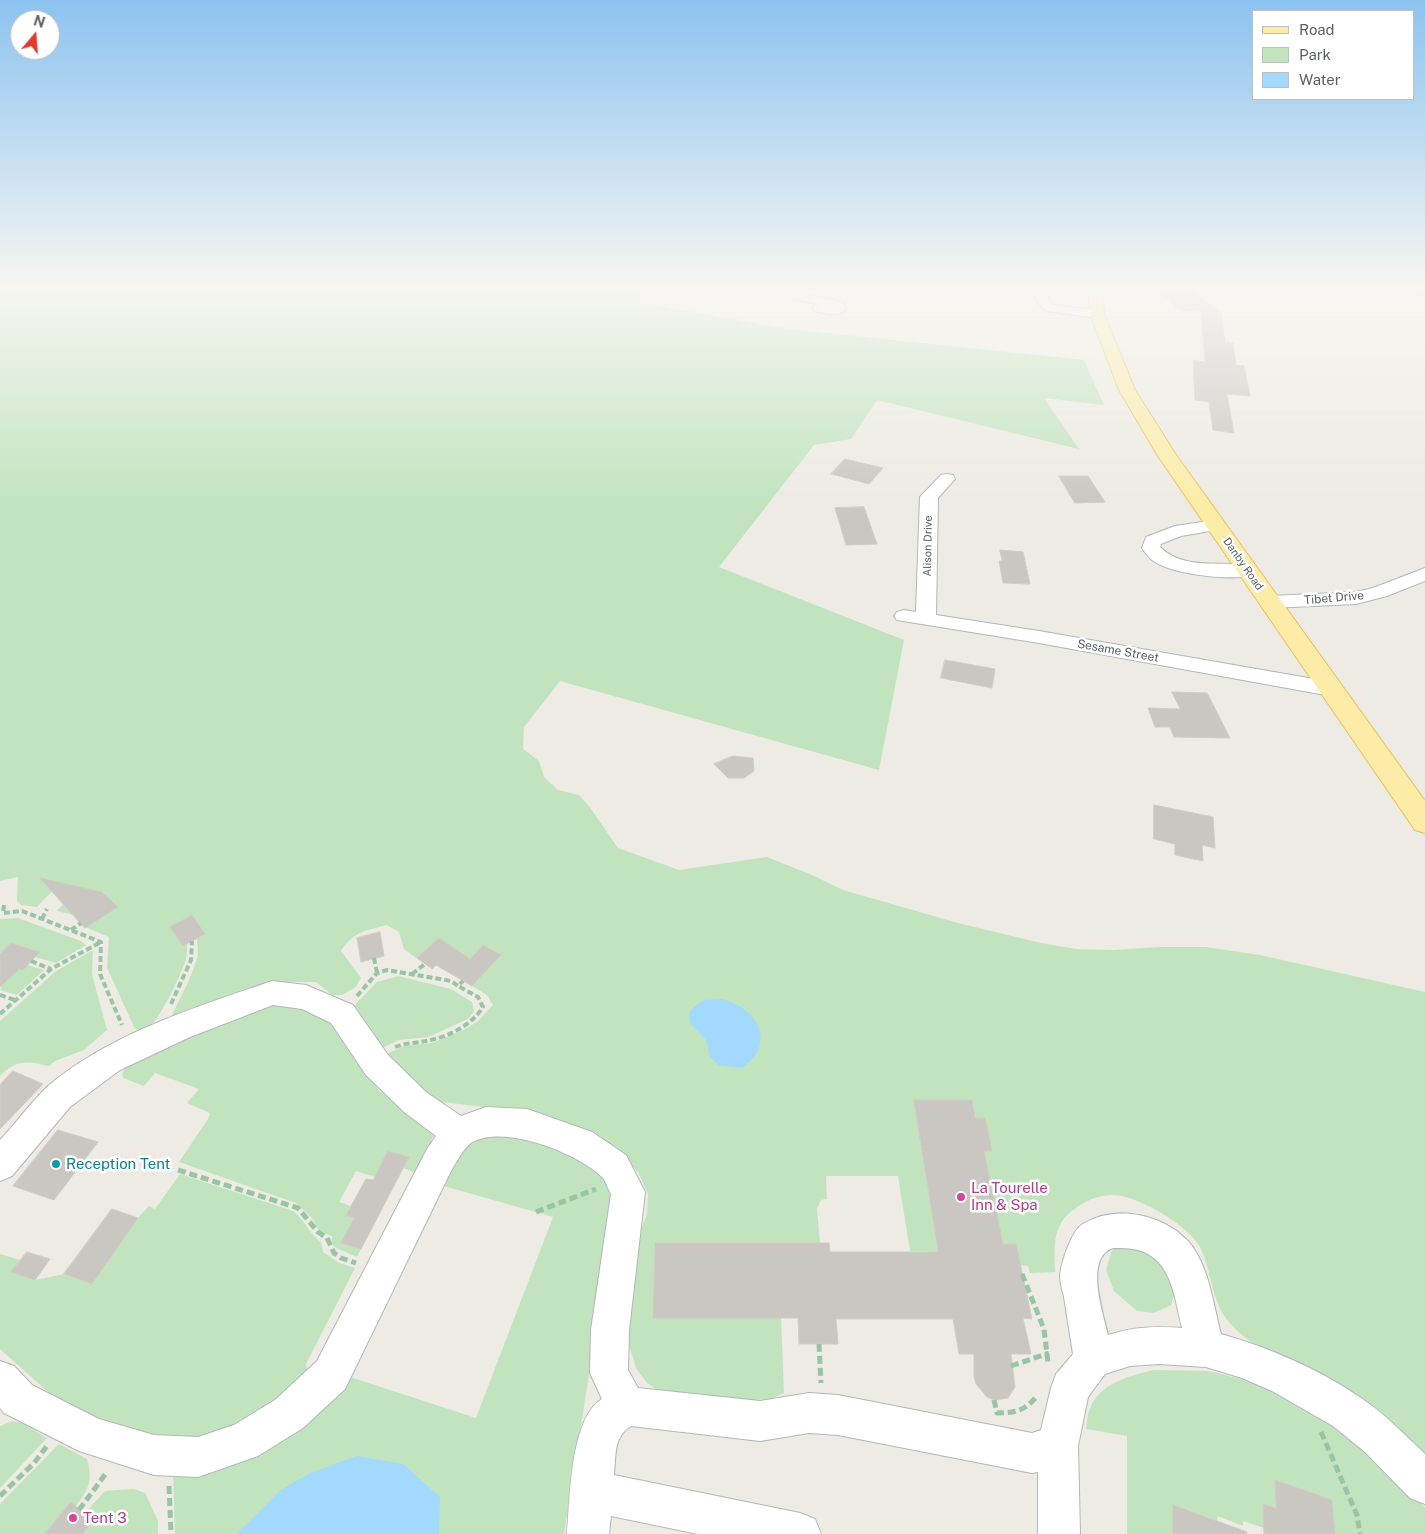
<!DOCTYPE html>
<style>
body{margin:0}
#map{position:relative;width:1425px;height:1534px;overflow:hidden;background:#edebe3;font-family:"Public Sans",sans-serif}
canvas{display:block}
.legend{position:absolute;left:1252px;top:10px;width:162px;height:90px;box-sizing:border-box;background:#fff;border:1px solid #bdbfc1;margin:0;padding:6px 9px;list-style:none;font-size:15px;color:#5b5f63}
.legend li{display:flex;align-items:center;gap:10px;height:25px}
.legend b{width:25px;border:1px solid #bdbfc1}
.north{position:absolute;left:10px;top:10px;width:50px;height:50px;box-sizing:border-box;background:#fff;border:1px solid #bdbfc1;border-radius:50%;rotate:18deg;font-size:14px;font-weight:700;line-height:20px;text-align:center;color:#5b5f63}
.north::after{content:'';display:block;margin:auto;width:18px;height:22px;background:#e53931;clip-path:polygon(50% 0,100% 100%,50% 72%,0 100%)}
</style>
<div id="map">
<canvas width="1425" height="1534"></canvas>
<ul class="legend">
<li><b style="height:6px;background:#fdeca8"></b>Road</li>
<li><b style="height:14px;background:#c1e4bf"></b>Park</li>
<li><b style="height:14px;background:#a3d9fd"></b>Water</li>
</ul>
<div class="north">N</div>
</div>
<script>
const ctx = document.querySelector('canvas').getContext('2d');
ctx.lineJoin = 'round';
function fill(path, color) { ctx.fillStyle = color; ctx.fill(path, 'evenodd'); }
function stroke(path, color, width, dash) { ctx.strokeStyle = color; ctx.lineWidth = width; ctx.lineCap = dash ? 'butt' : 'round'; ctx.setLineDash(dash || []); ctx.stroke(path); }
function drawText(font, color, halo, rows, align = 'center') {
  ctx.font = font + ' "Public Sans",sans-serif'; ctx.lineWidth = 5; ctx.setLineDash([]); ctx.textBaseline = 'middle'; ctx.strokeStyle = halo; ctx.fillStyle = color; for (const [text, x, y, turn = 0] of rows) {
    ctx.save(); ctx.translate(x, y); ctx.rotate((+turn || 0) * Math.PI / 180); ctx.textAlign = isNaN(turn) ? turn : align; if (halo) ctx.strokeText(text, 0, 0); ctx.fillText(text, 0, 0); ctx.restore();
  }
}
const green = new Path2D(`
 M0,288H647L634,302L789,329L1084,360L1104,405L1044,398L1079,449L877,400L851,439L814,445L719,567L904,640L879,770L560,681L524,727L523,749L539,761L544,777L558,790L579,795L589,806L618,848L679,870L767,857L812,875L843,890L958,923L1041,943L1076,949L1113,950L1160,947H1206L1260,955L1425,992V1462L1270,1353C1254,1344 1240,1336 1228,1321C1211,1300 1212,1271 1200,1247C1188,1225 1136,1194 1111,1195C1096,1196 1085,1201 1073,1210C1052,1225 1054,1249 1055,1272L1030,1273L1028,1266L1020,1265L1016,1244H1003L984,1151L985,1118H975L971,1100H914L938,1252L910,1251L898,1176H826L827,1199L821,1200L817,1209L820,1243H655L653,1318H781L784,1393L771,1399L730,1401L665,1395L647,1383L636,1368L628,1341L632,1239L642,1227L647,1214L648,1194L638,1172L618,1151L524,1112L435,1101L410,1086L387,1054L403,1046L432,1043L461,1031L477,1022L493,1005L487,995L472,986L501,955L483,945L454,976L436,965L454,949L439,938L416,958L404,949L399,932L387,925C365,931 354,931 341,951L361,978L356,987L342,995H332L316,982H269L168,1023L189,980L198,957L197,939L205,934L191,915L170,927L183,946L187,944C187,949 187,955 186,959C183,971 159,1021 149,1027C145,1031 140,1030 135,1029L107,968L109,937L85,927L117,907L74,915L57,911L78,887L60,883L37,907L21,905L17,901L18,877L0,881Z
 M18,918L81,941L86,945L56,963L35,957L40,952L11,943L0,954V919Z
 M93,950L92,974L107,1030L84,1050L55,1061L49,1066C29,1061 16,1059 0,1076V1021L56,971Z
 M0,963L27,965L44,970L17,995L0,990L3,984Z
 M398,976L451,989L472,1002L474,1011L468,1019L428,1037L399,1040L382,1048L351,1009L377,982Z
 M292,1004L320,1014L332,1025L359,1059L379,1091L417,1116L435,1133L416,1173L403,1168L408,1157L389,1151L375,1177L356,1171L339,1202L351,1206L346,1215L354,1218L341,1243L361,1249L357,1257L336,1248L332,1244V1236L323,1233L317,1228L313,1219L296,1203L179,1162L208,1119L210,1113L187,1103L199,1089L155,1073L144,1086L123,1078L122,1075L126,1065L257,1005Z
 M479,1133L533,1134L602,1166L617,1195L564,1534H175L173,1467L341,1374L476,1418L553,1217L444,1186L446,1171Z
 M180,1174L293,1211C305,1220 309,1234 321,1242L323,1252L339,1263L355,1268L306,1364L308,1372L290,1392L234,1427L189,1439H168L126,1428L80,1411L55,1398L0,1349V1254L20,1260L12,1272L35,1280L64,1274L92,1284L138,1218L149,1206L155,1209Z
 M1128,1243L1158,1257L1170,1276L1175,1291L1171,1305L1154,1313L1137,1311L1114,1291L1106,1270L1112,1250Z
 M1153,1370L1209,1371L1249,1381L1322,1412L1404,1484L1425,1508V1534H1335L1332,1500L1275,1480L1276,1508L1263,1504L1264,1528L1243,1521V1526L1218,1516L1217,1521L1173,1505V1534H1127V1436L1086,1429C1087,1423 1087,1415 1090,1409C1099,1383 1130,1376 1153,1370Z
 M12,1421L22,1423L47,1438L0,1488V1426Z
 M59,1444L87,1459C93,1482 89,1488 76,1506L71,1503L45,1534H0V1504Z
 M134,1489L145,1493L158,1521V1534H83L93,1522L84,1514L105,1491Z`);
const water = new Path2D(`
 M723,999C759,1010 777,1043 742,1068L718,1065L710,1057L706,1040L691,1024L689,1019L690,1011L703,1000Z
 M357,1456L403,1464L440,1497L439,1534H237L281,1490L310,1473Z`);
const building = new Path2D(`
 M1154,288H1189L1221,313L1225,342L1233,343L1236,365L1244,366L1250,396L1227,394L1234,433L1213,430L1209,402L1195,400L1193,360L1205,362L1201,310L1181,311Z
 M845,459L883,468L869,484L831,474Z
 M1059,476H1088L1105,502L1075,503Z
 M864,507L877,544L846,545L835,508Z
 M1000,550L1023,552L1030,584L1003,583L999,561H1002Z
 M945,660L995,669L992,688L941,678Z
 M1172,692L1207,693L1230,738L1174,737L1170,727H1155L1148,708L1180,709Z
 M733,756L753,758L754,771L744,778H728L714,764Z
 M1154,805L1213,817L1215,848L1202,845L1203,861L1175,855V844L1154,839Z
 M40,878L102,892L118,907L85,928Z
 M192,915L205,934L183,946L170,927Z
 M380,932L384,956L361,962L357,938Z
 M439,938L470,959L483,945L501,955L472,986L436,965L432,969L417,958Z
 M11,943L40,952L23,970L19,969L0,987V954Z
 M13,1071L43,1084L0,1129V1085Z
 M914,1100H972L975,1118H985L992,1151H984L1003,1244H1016L1032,1319L1023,1318L1031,1354H1011L1015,1387L1008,1398L994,1400L987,1397L976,1384L974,1376V1354H959L953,1319H836L838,1344H799L798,1318H653L655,1243H829L830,1252H938Z
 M58,1130L98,1142L54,1200L13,1186Z
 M388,1151L409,1157L361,1249L341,1243L354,1218L346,1215L366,1179L373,1180Z
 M112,1209L138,1218L92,1284L64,1274Z
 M27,1252L50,1259L35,1280L11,1272Z
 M1275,1480L1332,1500L1335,1534H1264L1263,1504L1276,1508Z
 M71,1502L93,1521L83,1534H45Z
 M1173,1505L1247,1532L1246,1534H1173Z`);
const pathFar1 = new Path2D(`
 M4,905L3,913L22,911L101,942L100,974L122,1025
 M42,919L47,909
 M71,930L81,923
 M374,958L377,973
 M31,961L51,969
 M412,974L425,964
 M0,995L15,1000
 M357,996L377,973L387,970L451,981L458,986L463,981
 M171,1004L191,960L192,941
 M0,1014L51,969L101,942
 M395,1047C405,1043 416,1043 426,1041C448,1037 471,1026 483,1007L478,997L458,986`);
const path = new Path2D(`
 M178,1170L298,1208L318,1232L327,1238L334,1253L341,1258L356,1263
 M536,1212L596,1189
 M1022,1274L1044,1329L1048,1363
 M819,1344L821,1383
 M1011,1366L1049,1353
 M994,1400L997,1413C1014,1413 1025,1411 1036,1397
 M1321,1432L1357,1515L1360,1534
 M169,1486L171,1534
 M0,1496L34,1463L47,1446
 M79,1510L107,1472`);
const minor = new Path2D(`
 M784,288H796L799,292L844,303L846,309C838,318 825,313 815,311L813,308L816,304L790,298Z
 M1032,288H1044L1050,302L1054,305L1097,310L1103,314L1097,318L1047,311L1039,304Z
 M1407,288H1425V294L1409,291Z
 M947,474L953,475L955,479L938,498L936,615L1039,631L1331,682L1339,684L1342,689L1339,694L1331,696L1039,643L897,620L894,616L897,612L904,610L916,612L920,497L941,475Z
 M1216,520L1222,521L1225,525L1222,529L1181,536L1161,544L1160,547C1185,572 1224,559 1255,567L1257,571L1255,575C1231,581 1172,575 1152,560C1148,557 1145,552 1142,548L1146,537L1175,526Z
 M1425,568V581L1387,596L1356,604L1270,608L1263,606L1260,602L1263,598L1270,596L1356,592L1373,588Z
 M272,981L306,985L353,1005L388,1055L426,1092L461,1116L486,1107L527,1109L592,1132L626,1155L645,1192L629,1330L628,1370L638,1388L760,1401L809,1393L838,1395L1032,1433L1041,1430L1051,1388L1056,1374L1073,1354C1070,1335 1067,1316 1064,1297C1062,1290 1060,1282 1060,1275C1062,1261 1071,1231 1083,1224C1116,1204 1162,1214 1188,1241C1209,1265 1213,1304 1221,1334C1270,1348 1319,1369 1361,1398C1385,1414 1405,1435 1425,1454V1504L1410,1498L1365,1452L1333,1426L1272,1391L1242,1378L1206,1367L1159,1364L1130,1366L1105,1374L1088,1397L1078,1446L1080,1534H1038V1472L1032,1473L838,1435L809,1433L760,1441L631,1426C613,1437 616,1456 614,1475L800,1513L815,1519L821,1534H698L611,1516L609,1534H567C570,1500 570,1418 602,1399L590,1373L591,1330L611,1194C608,1189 606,1181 602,1177C578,1153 502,1123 471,1143C463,1149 456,1163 451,1171L345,1389L303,1428L258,1456L198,1477L154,1475L79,1451L4,1413L0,1408V1361L14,1366L32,1385L99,1419L154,1435L198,1437L234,1425L275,1400L317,1361L427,1149L436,1136L404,1112L366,1075L331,1023L302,1009L273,1005L190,1037L120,1070L70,1107L12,1176L0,1181V1140C16,1123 31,1102 48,1086C111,1033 196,1007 272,981ZM1113,1248C1123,1248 1135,1248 1144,1252C1173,1265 1175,1301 1182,1328C1154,1326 1134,1327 1108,1335C1103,1312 1084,1258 1113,1248Z`);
const major = new Path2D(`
 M1088,288H1102L1104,314L1135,390L1176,455L1425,801V833L1415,830L1158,456L1119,390L1090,314Z`);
const markers = [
 [56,1164,5,"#0f9aa8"],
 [961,1197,5,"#d1479c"],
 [73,1518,5,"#d1479c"]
];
const farStreetnames = [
 ["Alison Drive",928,546,-89],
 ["Danby Road",1243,564,55]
];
const streetNames = [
 ["Tibet Drive",1334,598,-5],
 ["Sesame Street",1118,651,10]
];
const nearCulturenames = [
 ["Reception Tent",66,1164]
];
const nearHotelnames = [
 ["La Tourelle",971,1188],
 ["Inn & Spa",971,1205],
 ["Tent 3",83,1518]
];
fill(green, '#c1e4bf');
fill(water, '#a3d9fd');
fill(building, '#cac7c2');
stroke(building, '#d2ccc1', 1);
stroke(minor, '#b3b6ba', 2);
stroke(major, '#eec05b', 2);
stroke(pathFar1, '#99c5a4', 4, [6, 3]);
stroke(path, '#99c5a4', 5, [8, 4]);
fill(minor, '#fff');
fill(major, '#fdeca8');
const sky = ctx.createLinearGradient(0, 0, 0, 503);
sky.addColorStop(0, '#8cc3f0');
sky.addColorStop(0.57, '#f7f6f2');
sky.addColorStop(1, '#f7f6f200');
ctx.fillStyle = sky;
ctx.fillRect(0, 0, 1425, 503);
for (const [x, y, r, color] of markers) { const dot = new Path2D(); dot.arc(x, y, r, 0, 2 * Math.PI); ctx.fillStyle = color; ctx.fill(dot); stroke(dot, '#fff', 2); }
drawText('11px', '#5b5f63', '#fff', farStreetnames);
drawText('12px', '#5b5f63', '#fff', streetNames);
drawText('15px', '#0d838f', '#fff', nearCulturenames, 'left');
drawText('15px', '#b23c85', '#fff', nearHotelnames, 'left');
</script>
